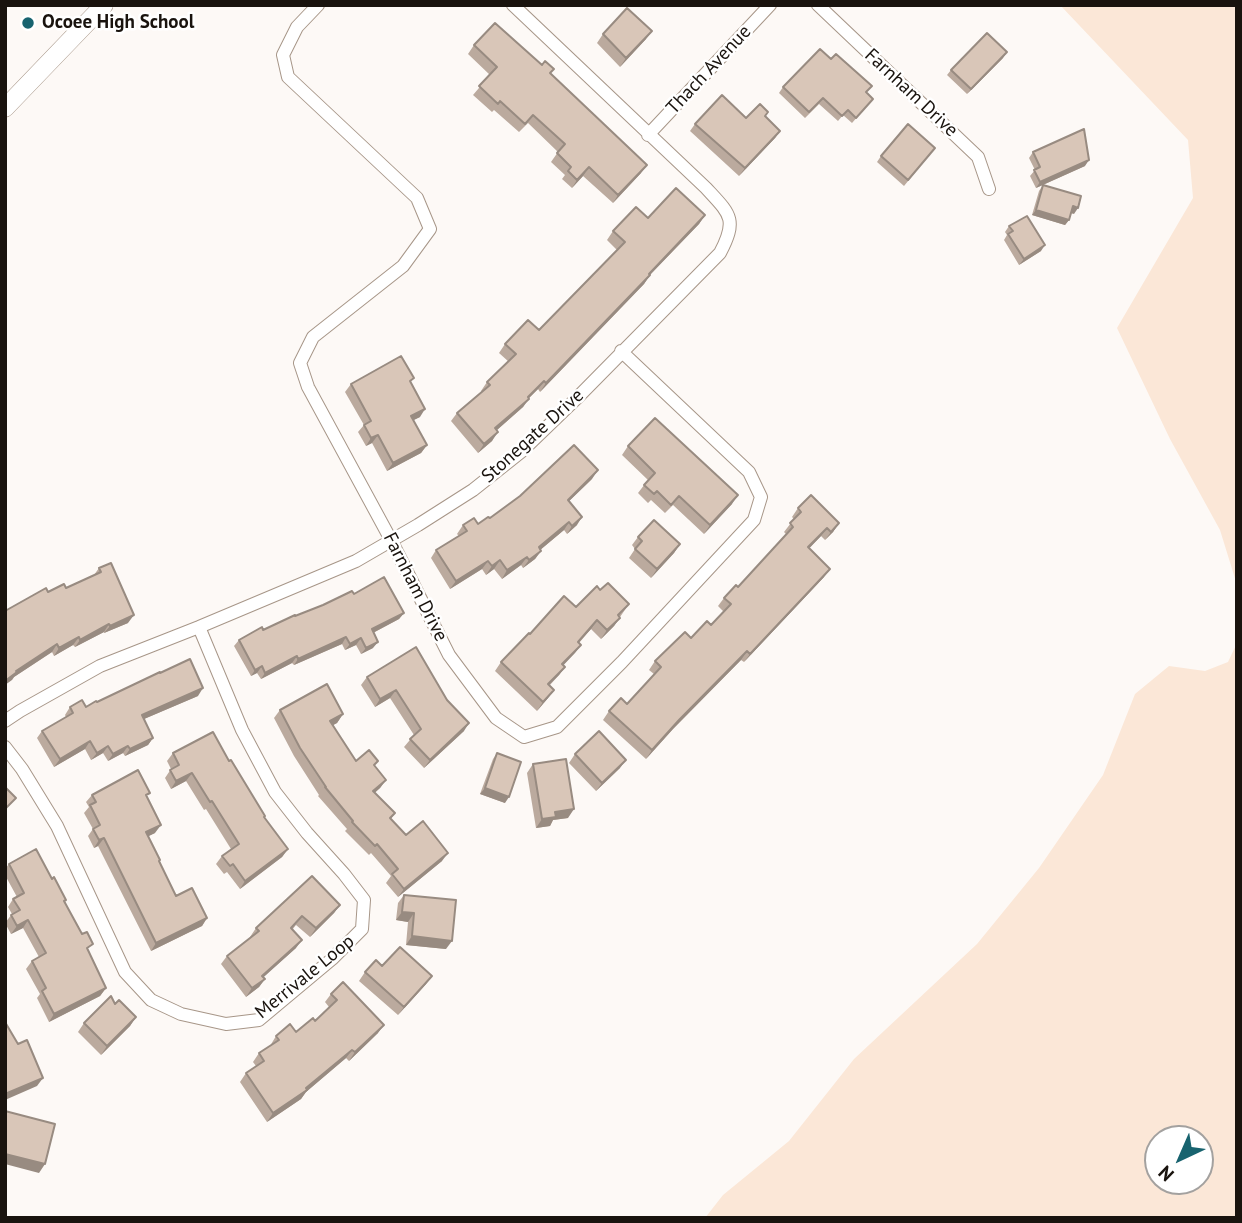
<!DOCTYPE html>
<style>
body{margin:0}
#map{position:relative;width:1242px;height:1223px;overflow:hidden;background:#fdf9f6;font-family:"PT Sans",sans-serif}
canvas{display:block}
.frame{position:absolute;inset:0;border:7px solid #19130e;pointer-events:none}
.north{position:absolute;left:1144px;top:1125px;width:70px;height:70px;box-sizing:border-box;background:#fff;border:2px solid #a3a19f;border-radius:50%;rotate:224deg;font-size:19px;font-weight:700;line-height:28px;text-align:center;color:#19130e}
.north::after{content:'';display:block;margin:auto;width:24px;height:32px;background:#18636f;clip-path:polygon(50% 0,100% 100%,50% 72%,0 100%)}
</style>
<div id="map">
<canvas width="1242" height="1223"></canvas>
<div class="frame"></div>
<div class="north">N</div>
</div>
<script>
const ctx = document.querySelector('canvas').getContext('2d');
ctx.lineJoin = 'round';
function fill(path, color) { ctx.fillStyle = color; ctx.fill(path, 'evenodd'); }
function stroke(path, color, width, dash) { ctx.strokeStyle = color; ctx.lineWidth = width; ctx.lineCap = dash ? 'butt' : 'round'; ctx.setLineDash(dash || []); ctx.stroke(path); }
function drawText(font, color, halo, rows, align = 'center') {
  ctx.font = font + ' "PT Sans",sans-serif'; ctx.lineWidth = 5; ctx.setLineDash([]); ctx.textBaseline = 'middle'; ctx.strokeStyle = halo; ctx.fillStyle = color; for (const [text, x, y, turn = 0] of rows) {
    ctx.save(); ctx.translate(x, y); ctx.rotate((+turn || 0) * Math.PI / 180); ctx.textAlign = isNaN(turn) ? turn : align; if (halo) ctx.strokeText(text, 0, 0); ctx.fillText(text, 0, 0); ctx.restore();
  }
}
const green = new Path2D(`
 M1060,5H1237V585L1220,530L1170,439L1117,328L1193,198L1188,140Z
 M1237,643V1218H705L723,1195L789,1141L854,1059L977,944L1039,868L1103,775L1135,694L1169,666L1205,671L1228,662ZM1158,1139H1200V1181H1158Z`);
const street = new Path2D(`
 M318,5L297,27L283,55L288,77L417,198L430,229L403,266L313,337L300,363L308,387L391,540L449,655L496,718L524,737L557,727L622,662L754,520L761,497L749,472L621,351
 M818,5L978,157L989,189
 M648,135L770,5
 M5,721L20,711L100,666L199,627L356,561L418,525L473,490L522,451L577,398L720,253C738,219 730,214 706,188L513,5
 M5,747L22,769L57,826L125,972L151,1000L181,1014L226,1024L259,1020L332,959L362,929L364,900L344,874L307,833L275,792L242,730L199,627`);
const secondary = new Path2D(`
 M5,108L104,5`);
const wall = new Path2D(`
 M603,34L646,39L620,67L597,43Z
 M474,45L550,74L641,173L613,203L583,176L572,188L562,179L565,175L551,162L558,152L528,123L519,132L494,110L492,112L473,95L490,75L468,54Z
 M1003,58L967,94L947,75L951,70Z
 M783,87L866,93L873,99L852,123L843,115L838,121L819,104L805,118L779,93Z
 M765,117L780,131L775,138L739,176L690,131L695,124Z
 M1033,152L1085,166L1036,188L1030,176L1035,170L1029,158Z
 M931,153L904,186L877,162L881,156Z
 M1043,185L1074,214L1071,213L1069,220L1065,225L1032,215L1039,191Z
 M705,215L699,224L650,275L644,284L540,392L538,389L529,398L523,407L497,430L492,441L478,453L451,421L457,413L482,392L481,391L487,382L509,362L499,353L505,344L539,330L617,250L607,240L613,231L648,218Z
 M1009,226L1041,251L1019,265L1004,240L1007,235L1005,232Z
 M411,383L420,417L413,420L427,445L421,453L387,471L372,443L366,446L358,432L364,425L345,392L351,384Z
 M628,446L732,504L704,534L673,505L665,513L651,500L648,503L638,493L648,480L622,455Z
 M592,479L569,501L577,525L567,534L564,530L540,550L541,551L535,559L523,568L521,565L502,579L494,569L486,575L482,569L450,589L431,558L436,550L459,536L457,534L463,525L478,524Z
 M798,508L839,523L833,532L825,540L821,536L809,548L824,577L744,662L741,660L673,729L646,759L603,720L609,711L627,704L654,674L649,670L655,661L711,625L724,612L718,606L724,598L738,587L786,534L784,532L794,519L792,517Z
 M638,537L680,544L674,553L651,578L629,558L635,549L632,545Z
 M99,568L128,623L104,633V632L75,647L73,645L54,656L52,652L14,677L12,680L48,592L66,588L94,575Z
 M600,590L629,604L620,617L614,626L601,639L591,629L579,643L581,645L563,665L565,667L559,675L550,685L548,698L537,711L495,671L501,662L530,634L576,607Z
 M354,594L404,613L399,619L373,633V648L361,654L356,645L345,650L342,644L294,665L292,663L261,679L257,673L251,676L234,646L239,640Z
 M416,647L464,731L424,768L404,747L414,735L390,698L375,707L361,685L367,677Z
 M198,696L144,719L153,738L148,745L125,756L123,753L108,761L103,753L91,760L85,749L54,767L37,738L42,731L66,717L65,715L70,707H86L97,702Z
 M280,710L343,714L337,723L333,725L356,761L375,766L386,780L380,788L374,793L395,813L391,819L406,835L442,861L398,897L386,883L391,876L371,853L369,855L345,831L347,829L318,796L319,795L294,756L274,718Z
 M173,753L229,761L264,818L288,849L282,857L240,889L227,872L224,874L216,864L222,856L231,849L206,809L204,810L186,781L171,789L165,778L171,769L167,761Z
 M497,753L505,803L480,794L493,759Z
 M575,754L620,768L596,791L569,763Z
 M533,764L568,818L553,820L550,826L536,828L527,773Z
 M92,795L147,797L155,833L148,836L159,862L176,896L207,918L202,926L151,951L98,846L94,848L88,836L93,829L84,813L89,807L86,802Z
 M9,864L52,879L66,900L65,903L106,988L100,996L49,1022L37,998L40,994L26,969L32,961L39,957L23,928L11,934L5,923L12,914L8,907L13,899L17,897L5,875V869Z
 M404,895L446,949L406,945L408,922L396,920L398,903Z
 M340,905L334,913L310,937L296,925L292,930L296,948L263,977L265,979L259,987L246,997L221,964L227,956L251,937H250L256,928Z
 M382,966L426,984L398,1015L359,981L365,972Z
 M331,994L378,1033L349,1061L346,1058L306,1092L301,1099L267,1122L240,1082L246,1073L256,1066L253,1062L259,1053L270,1046L276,1036L296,1032L315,1021L329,1007L325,1002Z
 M115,1004L136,1017L130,1026L101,1055L78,1032L84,1023Z`);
const shadedWall = new Path2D(`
 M652,31L646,39L620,67L626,58Z
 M1007,52L1003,58L967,94L971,89Z
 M780,131L775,138L739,176L745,168Z
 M1089,160L1085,166L1036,188L1040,182Z
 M647,165L641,173L613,203L618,195Z
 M589,167L583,176L572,188L577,180Z
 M1073,206L1078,208L1074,214L1069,212Z
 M1036,210L1069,220L1065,225L1032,215Z
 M705,215L699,224L643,282L649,274Z
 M1045,245L1041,251L1019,265L1024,259Z
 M650,275L644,284L540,392L546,383Z
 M544,381L538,389L522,405L529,399L523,407L489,437L495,428Z
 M425,409L420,417L406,424L411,416Z
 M498,432L492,441L478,453L484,444Z
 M378,435L372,443L366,446L371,438Z
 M427,445L421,453L387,471L393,463Z
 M598,470L592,479L562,508L568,500Z
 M738,495L732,504L704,534L710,525Z
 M582,517L577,525L567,534L572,526Z
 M569,522L564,530L533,556L539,547Z
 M839,523L833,532L825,540L831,532Z
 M827,528L821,536L802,556L808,547Z
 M680,544L674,553L651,578L657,569Z
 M541,551L535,559L523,568L529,560Z
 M527,557L521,565L502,579L507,570Z
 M500,560L494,569L486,575L492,566Z
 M488,561L482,569L450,589L456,581Z
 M830,569L824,577L744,662L750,654Z
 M404,613L399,619L367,636L372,629Z
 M134,615L128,623L104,633L110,626Z
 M620,618L614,626L601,639L607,630Z
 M597,620L591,629L571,650L578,642Z
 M109,624L104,632L75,647L80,640Z
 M79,637L73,645L54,656L59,648Z
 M346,637L342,644L294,665L298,659Z
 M361,638L356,645L345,650L350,644Z
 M378,642L373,648L361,654L366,648Z
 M57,644L52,652L14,677L12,680L5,685V681L16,671Z
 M581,645L575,653L556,673L562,664Z
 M747,651L741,660L673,729L646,759L652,750L679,720Z
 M297,656L292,663L261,679L265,673Z
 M262,666L257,673L251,676L255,670Z
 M565,667L559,675L542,692L548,684Z
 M203,688L198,696L137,722L142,715Z
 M396,690L390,698L375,707L380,699Z
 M554,690L548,698L537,711L543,702Z
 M343,714L337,723L324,730L330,721Z
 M469,723L464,731L424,768L430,760Z
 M153,738L148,745L125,756L130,749Z
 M90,741L85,749L54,767L60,759Z
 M108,746L103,753L91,760L97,753Z
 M128,746L123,753L108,761L113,754Z
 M626,760L620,768L596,791L602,783Z
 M192,773L186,781L171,789L176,781Z
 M386,780L380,788L367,800L373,791Z
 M485,788L509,797L505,803L480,794Z
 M574,809L568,818L553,820L550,826L536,828L542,819L555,812Z
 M161,825L155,833L141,840L146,832Z
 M104,838L98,846L94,848L99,840Z
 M288,849L282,857L240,889L245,881Z
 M448,853L442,861L398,897L404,889Z
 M340,905L334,913L310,937L316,928Z
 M402,912L414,913L408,922L396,920Z
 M207,918L202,926L151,951L156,943Z
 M28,920L23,928L11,934L17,926Z
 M412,936L452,941L446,949L406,945Z
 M302,940L296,948L256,984L262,976Z
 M432,976L426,984L398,1015L404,1007Z
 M265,979L259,987L246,997L252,988Z
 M106,988L100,996L49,1022L54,1014Z
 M136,1017L130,1026L101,1055L107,1046Z
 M384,1025L378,1033L349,1061L355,1052Z
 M352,1050L346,1058L306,1092L301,1099L267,1122L273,1113L306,1088Z
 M43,1078L37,1086L5,1100V1094Z
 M5,1154L45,1164L39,1173L5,1164Z`);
const building = new Path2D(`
 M627,8L652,31L626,58L603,34Z
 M495,23L542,65L545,61L554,69L550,73L647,165L618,195L589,167L577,180L568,171L571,167L557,153L565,144L533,115L525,124L500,101L498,104L479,86L497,67L474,45Z
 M987,33L1007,52L971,89L951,70Z
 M820,49L831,59L836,54L872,86L866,92L873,99L856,118L848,110L842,116L823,98L809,112L783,87Z
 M722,95L746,118L760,104L768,112L765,116L780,131L745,168L695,124Z
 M908,124L935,148L908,180L881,156Z
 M1084,129L1089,160L1040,182L1034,170L1040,167L1033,152Z
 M1043,185L1081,196L1078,208L1073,206L1069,220L1036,210Z
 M676,188L705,215L649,274L650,275L546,383L544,381L528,397L529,399L495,428L498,432L484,444L457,413L490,385L487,382L516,354L505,344L528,320L539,330L625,242L613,231L636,207L648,218Z
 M1027,216L1045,245L1024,259L1008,234L1013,231L1009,226Z
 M401,356L414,378L410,381L425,409L411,416L427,445L393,463L378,435L371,438L364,425L371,421L351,384Z
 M655,418L738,495L710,525L679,496L671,505L657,491L654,494L644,485L655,473L628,446Z
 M574,445L598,470L568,500L582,517L572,526L569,522L539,547L541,551L529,560L527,557L507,570L500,560L492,566L488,561L456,581L436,550L467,531L463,525L474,518L478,524L488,517L490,518L520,496Z
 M811,495L839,523L831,532L827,528L808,547L830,569L750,654L747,651L679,720L652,750L609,711L621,698L627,704L661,667L655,661L685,632L691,638L707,621L711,625L731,604L724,598L736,585L738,587L793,527L790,523L801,512L798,508Z
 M654,520L680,544L657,569L635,549L642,541L638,537Z
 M111,563L134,615L110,626L109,624L80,640L79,637L59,648L57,644L16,671L17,672L5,681V611L46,588L48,592L64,584L66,588L101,572L99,568Z
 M384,577L404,613L372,629L378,642L366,648L361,638L350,644L346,637L298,659L297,656L265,673L262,666L255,670L239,640L262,627L263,630L295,615V616L323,605L352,591L354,594Z
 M608,583L629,604L618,615L620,618L607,630L597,620L578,642L581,645L562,664L565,667L548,684L554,690L543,702L501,662L529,633L530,634L564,596L576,607L597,586L600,590Z
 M416,647L447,700L469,723L430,760L410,739L421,729L396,690L380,699L367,677Z
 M190,659L203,688L142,715L153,738L130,749L128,746L113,754L108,746L97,753L90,741L60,759L42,731L73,713L70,707L82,700L86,707L96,701L97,702L160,672V673Z
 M327,684L343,714L330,721L356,761L369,750L378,761L374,765L386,780L373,791L395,813L390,818L406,835L423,821L448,853L404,889L392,874L398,869L377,844L375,846L352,822L353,821L325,787H326L300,748L280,710Z
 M599,731L626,760L602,783L575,754Z
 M213,732L229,761L231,760L265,816L264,817L288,849L245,881L233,864L230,866L222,856L239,844L212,801L210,802L192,773L176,781L170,770L179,765L173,753Z
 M497,753L521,762L509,797L485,788Z
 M566,759L574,809L555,812L556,817L542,819L533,764Z
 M138,770L150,793L146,795L161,825L146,832L160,860L159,861L176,896L192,888L207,918L156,943L104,838L99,840L93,829L100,825L90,805L96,802L92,795Z
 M5,787L16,798L5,809Z
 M36,849L52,879L54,877L66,900L64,901L82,934L87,932L93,944L87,948L106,988L54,1014L42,991L46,988L32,961L46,953L28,920L17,926L11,915L20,910L13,899L24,893L9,864Z
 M312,876L340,905L316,928L302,916L291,928L302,940L262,976L265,979L252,988L227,956L259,931L256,928Z
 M404,895L456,900L452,941L412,936L414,913L402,912Z
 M400,947L432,976L404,1007L365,972L376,960L382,966Z
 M343,982L384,1025L355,1052L352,1050L306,1088L307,1090L273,1113L246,1073L264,1061L259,1053L279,1040L276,1036L290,1024L296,1032L313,1018L315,1021L337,1000L331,994Z
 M111,996L115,1004L119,1000L136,1017L107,1046L84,1023Z
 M5,1022L18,1044L27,1040L43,1078L5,1094Z
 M5,1111L55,1124L45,1164L5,1154Z`);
const markers = [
 [28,23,7,"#18636f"]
];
const poiNames = [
 ["Ocoee High School",42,23]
];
const streetNames = [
 ["Thach Avenue",709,70,-47],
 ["Farnham Drive",911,93,43],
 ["Stonegate Drive",533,436,-42],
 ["Farnham Drive",415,587,63],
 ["Merrivale Loop",305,977,-39]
];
fill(green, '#fbe7d7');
stroke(street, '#a79688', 14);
stroke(secondary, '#a79688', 19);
stroke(street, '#fff', 12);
stroke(secondary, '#fff', 18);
fill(wall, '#bbaa9e');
fill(shadedWall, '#988b81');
fill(building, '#d9c6b8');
stroke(building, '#988b81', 2);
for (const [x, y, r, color] of markers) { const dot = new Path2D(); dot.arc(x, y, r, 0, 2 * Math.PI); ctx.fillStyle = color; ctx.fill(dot); stroke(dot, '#fff', 2.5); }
drawText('bold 19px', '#19130e', '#fff', poiNames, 'left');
drawText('19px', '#19130e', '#fff', streetNames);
</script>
